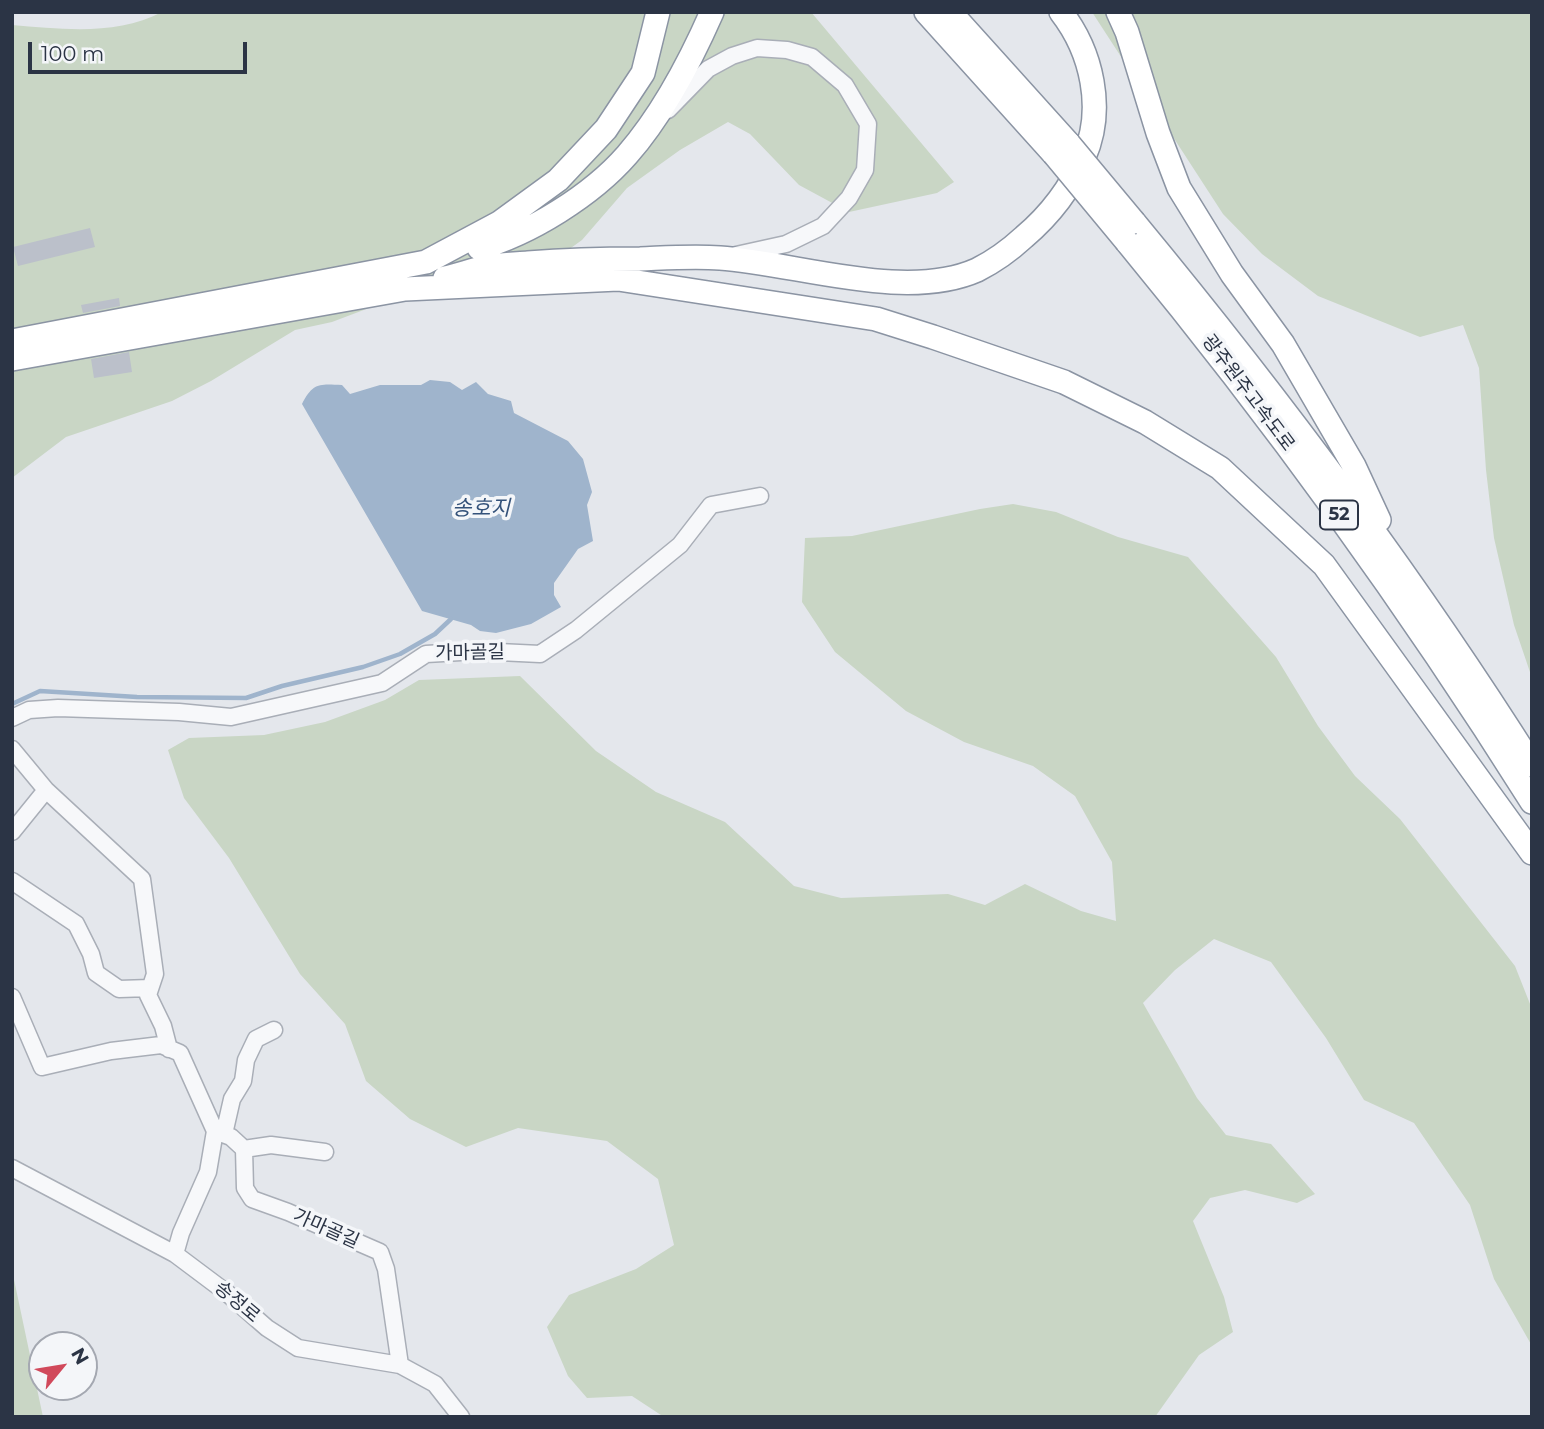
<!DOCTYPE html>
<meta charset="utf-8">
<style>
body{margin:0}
#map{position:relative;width:1544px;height:1429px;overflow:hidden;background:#e4e7ec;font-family:Montserrat,sans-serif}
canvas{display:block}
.frame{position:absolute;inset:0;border:14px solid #2b3445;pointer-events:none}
.north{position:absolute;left:28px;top:1331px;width:70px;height:70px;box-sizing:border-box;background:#f4f6f9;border:2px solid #a4a8b1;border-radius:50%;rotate:60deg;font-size:19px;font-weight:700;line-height:28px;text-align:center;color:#2b3445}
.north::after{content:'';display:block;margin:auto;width:24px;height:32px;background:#d1495b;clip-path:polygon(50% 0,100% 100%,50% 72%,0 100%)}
.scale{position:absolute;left:28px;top:42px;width:219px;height:32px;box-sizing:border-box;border:4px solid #2b3445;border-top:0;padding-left:9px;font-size:21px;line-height:24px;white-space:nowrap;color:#2b3445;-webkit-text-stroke:5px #f4f6f9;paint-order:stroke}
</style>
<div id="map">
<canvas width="1544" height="1429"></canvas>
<div class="frame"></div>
<div class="north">N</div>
<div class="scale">100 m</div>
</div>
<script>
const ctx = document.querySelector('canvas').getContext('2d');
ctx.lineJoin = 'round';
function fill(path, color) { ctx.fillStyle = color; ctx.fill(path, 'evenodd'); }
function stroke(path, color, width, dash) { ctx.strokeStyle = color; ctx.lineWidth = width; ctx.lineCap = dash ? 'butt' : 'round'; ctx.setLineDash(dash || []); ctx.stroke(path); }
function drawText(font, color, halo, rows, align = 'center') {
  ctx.font = font + ' Montserrat,"Noto Sans KR",sans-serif'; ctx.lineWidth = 7; ctx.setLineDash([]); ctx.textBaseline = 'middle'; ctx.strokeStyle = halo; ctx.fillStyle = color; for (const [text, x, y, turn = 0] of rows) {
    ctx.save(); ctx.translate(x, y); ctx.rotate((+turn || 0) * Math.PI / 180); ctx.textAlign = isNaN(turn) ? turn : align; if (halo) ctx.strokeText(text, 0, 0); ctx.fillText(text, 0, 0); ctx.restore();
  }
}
const green = new Path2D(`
 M162,12H811L954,182L937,193L849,212L799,185L750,134L728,122L680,150L627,188L582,240L522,283L398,297L332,322L295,330L211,381L172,401L66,437L12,478V25C62,29 117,36 162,12Z
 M1092,12H1532V678L1514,625L1494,538L1486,470L1479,368L1463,325L1420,337L1318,296L1262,254L1223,214Z
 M1013,504L1056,512L1118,537L1188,557L1276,657L1318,726L1355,776L1400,819L1515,966L1532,1009V1346L1494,1279L1470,1205L1414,1123L1364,1100L1326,1038L1271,962L1214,939L1175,970L1143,1003L1197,1098L1226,1135L1271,1144L1315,1194L1297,1203L1245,1190L1210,1198L1193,1221L1224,1297L1233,1332L1199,1355L1155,1417H664L632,1396L587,1398L568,1376L547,1327L569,1295L636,1269L674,1245L658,1179L607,1141L518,1128L466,1147L410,1119L366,1081L345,1024L300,974L229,858L184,798L168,750L189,738L264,735L325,722L385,700L419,680L520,676L596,751L656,792L725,822L794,886L841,898L948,894L985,905L1025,884L1081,911L1116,921L1112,862L1075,796L1033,766L964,742L906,711L835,652L802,602L805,538L852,536L980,509Z
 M12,1270L43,1417H12Z`);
const water = new Path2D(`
 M430,380L450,382L462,390L476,382L488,394L511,401L514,413L568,441L583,459L592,492L587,505L593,541L578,549L554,583V595L561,607L531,624L496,633L480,631L471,625L422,611L302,404C313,382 320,384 342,385L350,394L380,385H421Z`);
const stream = new Path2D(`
 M12,704L40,691L137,697L246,698L282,686L363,667L400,654L435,634L451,619`);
const building = new Path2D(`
 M90,228L95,247L18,266L13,247Z
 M119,298L120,306L83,313L81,305Z
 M129,352L132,372L94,378L91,359Z`);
const minor = new Path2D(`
 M668,110L708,69L732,56L757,48L787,50L812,57L845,85L868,124L865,170L849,198L823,226L786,244L736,255
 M12,718L29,710L58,708L179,712L231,717L382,683L426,654L478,651L540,654L576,630L680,545L711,505L760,496
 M12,749L46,790L142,879L155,974L148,995L163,1026L169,1049
 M12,832L46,790
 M12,881L76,924L91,954L96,973L119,989L150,988
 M12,997L42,1067L111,1051L161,1045L180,1053L215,1131L208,1172L181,1233L175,1254
 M215,1131L231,1137L244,1149L245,1188L252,1199L288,1212L380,1252L386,1269L400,1365
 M224,1134L232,1099L243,1081L246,1060L256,1039L274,1030
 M244,1149L271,1145L325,1152
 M12,1168L175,1254L227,1293L267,1328L298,1348L400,1365L435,1384L461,1417`);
const highway = new Path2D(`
 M926,12L1054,154
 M950,12L1069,144
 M1118,12L1127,32L1158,133L1179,188L1232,274L1283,344L1354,466L1379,520
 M1134,222C1277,395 1412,575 1532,765
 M1127,242C1274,420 1409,607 1532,802
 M479,248C530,234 592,195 627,155C663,114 690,62 712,12
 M445,278C459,275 472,270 486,267C500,264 515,264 528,263C566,260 603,259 640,259C666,258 693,256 720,258C796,263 905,302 977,270C993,262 1011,249 1024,237C1050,215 1071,187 1084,157C1105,109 1092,52 1061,12
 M12,341L426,262L499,223L558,180L606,129L643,73L658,12
 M12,359L405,289L618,279L876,319L933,337L1064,382L1145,422L1220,468L1324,565L1532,853`);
const highwayBridge = new Path2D(`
 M1069,144L1134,222
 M1054,154L1127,242`);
const shields = [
 [1339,515,38]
];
const shieldNames = [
 ["52",1339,515]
];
const streetNames = [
 ["광주원주고속도로",1248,393,53],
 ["가마골길",470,653,-1],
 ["가마골길",326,1229,24],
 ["송정로",237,1302,40]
];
const waterNames = [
 ["송호지",481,509]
];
fill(green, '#c9d6c5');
fill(water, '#9fb4cc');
stroke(stream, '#9fb4cc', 4.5);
fill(building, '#bbc0ca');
stroke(minor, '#a9aeb7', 19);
stroke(highway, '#8b94a3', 26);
stroke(minor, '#f7f8fa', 16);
stroke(highway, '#fff', 23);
stroke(highwayBridge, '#8b94a3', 26, []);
stroke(highwayBridge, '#fff', 23);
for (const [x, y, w] of shields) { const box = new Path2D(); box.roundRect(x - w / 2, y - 14.5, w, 29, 5); ctx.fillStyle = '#f4f6f9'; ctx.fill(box); stroke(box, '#2b3445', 2); }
drawText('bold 18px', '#2b3445', null, shieldNames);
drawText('19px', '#2b3445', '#f4f6f9', streetNames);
drawText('italic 21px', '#34527a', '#f4f6f9', waterNames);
</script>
